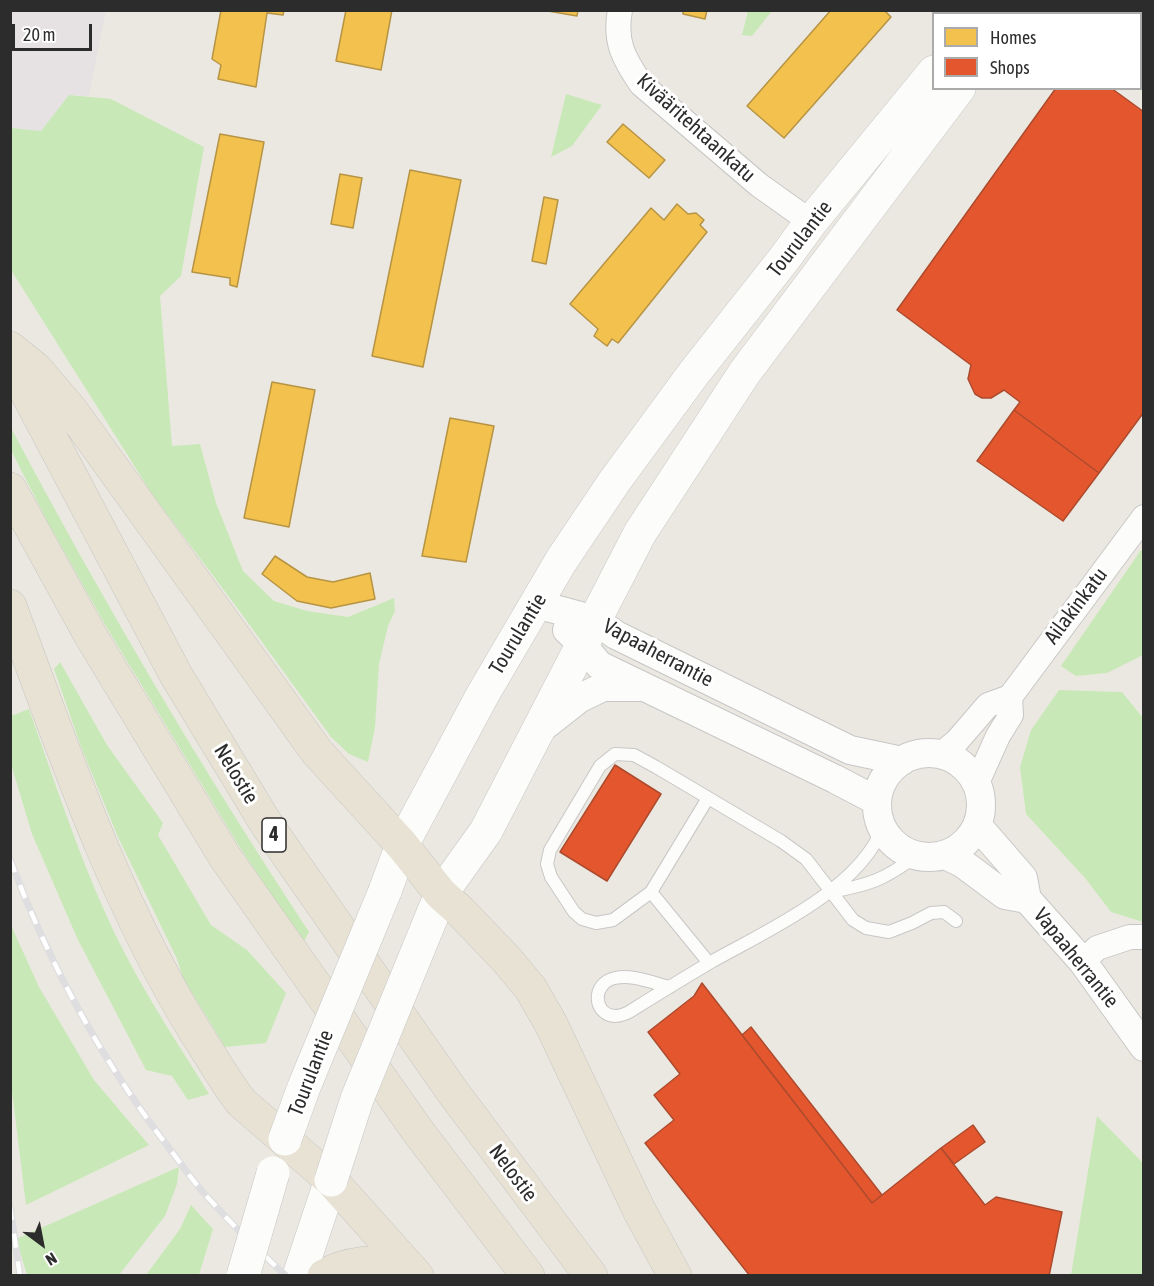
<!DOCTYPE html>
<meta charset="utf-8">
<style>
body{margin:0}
#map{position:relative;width:1154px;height:1286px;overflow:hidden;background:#ebe8e1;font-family:"Asap Condensed",sans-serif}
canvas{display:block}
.frame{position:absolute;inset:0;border:12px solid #2c2c2c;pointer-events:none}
.legend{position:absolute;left:932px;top:12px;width:210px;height:78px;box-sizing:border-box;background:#fff;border:2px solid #ababab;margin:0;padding:8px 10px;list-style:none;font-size:18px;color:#2c2c2c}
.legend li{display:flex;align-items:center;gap:12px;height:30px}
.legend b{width:30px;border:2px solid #ababab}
.north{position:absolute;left:12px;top:1214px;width:60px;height:60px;-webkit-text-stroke:4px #fff;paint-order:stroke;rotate:148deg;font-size:16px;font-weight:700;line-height:24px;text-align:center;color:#2c2c2c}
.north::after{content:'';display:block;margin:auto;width:21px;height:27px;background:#2c2c2c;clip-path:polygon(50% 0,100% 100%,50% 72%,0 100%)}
.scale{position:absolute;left:12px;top:24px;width:80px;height:27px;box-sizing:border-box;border:3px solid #2c2c2c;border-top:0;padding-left:8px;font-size:18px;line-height:21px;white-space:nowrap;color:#2c2c2c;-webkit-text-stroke:4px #fff;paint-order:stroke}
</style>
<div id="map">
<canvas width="1154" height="1286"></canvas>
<div class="frame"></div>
<ul class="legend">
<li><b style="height:16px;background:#f2c14e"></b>Homes</li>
<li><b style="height:16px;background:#e4572e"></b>Shops</li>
</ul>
<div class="north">N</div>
<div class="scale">20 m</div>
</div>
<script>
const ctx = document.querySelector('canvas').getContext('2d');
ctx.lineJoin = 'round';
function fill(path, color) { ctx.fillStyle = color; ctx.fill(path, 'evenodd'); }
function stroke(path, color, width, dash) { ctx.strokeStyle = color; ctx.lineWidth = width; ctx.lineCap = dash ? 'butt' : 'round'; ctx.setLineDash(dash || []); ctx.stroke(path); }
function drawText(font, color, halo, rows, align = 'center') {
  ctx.font = font + ' "Asap Condensed",sans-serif'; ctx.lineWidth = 6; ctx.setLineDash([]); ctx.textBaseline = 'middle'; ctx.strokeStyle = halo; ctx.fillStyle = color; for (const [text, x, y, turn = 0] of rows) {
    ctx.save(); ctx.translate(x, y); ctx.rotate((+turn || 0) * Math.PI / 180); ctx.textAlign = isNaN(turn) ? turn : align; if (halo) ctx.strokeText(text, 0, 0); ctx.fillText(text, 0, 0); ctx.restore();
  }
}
const industrial = new Path2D(`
 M11,11H106L89,96L69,95L41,131L11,128Z`);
const green = new Path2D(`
 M748,11H772L752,36L742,35Z
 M566,94L602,105L572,146L551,157Z
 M69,95L111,99L204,147L181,276L160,296L172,446L200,444L216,503L243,571L274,601L307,611L348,617L394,598L395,611L388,626L379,664L375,727L368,762L349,754L331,737L238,609L152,494L11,270V128L41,131Z
 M10,426C102,600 201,768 309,932L303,943L239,846L107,628L47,521L11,450Z
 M1141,550L1144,552L1143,655L1107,673L1076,676L1061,666Z
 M60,662L107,745L163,823L158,835L211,925L247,950L286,993L266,1043L225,1047L183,978L177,959L118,837L81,747L54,669Z
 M1059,690L1122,692L1143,718V922L1111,912L1085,878L1026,814L1020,767L1031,730Z
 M29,709C57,788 83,869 120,944C146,996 179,1045 209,1094L188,1100L172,1076L146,1070L78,940L32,834L11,764V716Z
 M10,923L39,987L94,1080L149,1145L26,1205L10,1075Z
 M1097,1116L1143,1163V1275H1071Z
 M179,1167L177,1184L165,1216L119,1275H27L16,1239Z
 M191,1205L213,1229L199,1275H146L180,1229Z`);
const homes = new Path2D(`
 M221,10H284L283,15L267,13L256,87L218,79L221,65L212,59Z
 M346,10H392L381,70L336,61Z
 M542,10H578L577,16Z
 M683,10H707L705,19L683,14Z
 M831,10H884L891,17L784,138L747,106Z
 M623,124L665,160L649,178L607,142Z
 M220,134L264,142L237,287L230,285V278L192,272Z
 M410,170L461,180L423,367L372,356Z
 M340,174L362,178L353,228L331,224Z
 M544,197L558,200L546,264L532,261Z
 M677,204L688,214L696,213L704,220L700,225L707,232L618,343L612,339L607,346L594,336L598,329L570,304L651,208L664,220Z
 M272,382L315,390L289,527L244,518Z
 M450,418L494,426L466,562L422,556Z
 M275,556L307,577L333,582L370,573L375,599L331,608L297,601L262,574Z`);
const shops = new Path2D(`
 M1111,10H1144V51L1140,49V14H1109Z
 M1056,88H1111L1144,112V412L1099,473L1014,410L1020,402L1004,390L991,398H982L975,394L968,379L971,365L897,310Z
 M1014,410L1099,473L1063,521L977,461Z
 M615,765L661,794L607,881L560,852Z
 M702,983L872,1203L941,1148L985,1205L996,1197L1062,1212L1049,1276H750L645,1143L674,1120L654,1095L680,1074L648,1032L694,996Z
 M751,1027L882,1195L872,1203L742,1035Z
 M973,1125L985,1142L954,1164L941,1148Z`);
const service = new Path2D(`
 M708,798L651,892L613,920L596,923L582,919L574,912L551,877L547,864L550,850L600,766L615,754L634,755L656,767L781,841L806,859L853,920L866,928L889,932L912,923L931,913L944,912L956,921
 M651,892L709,963
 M830,892C869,885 884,880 916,856
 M670,987C653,983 632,974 615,978C591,983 593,1015 615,1016C620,1016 625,1014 629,1012C656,995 684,978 711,962C766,931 858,890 882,829`);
const minor = new Path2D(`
 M620,10C614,42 624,59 641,84L759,185L811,222
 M940,755L957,741L988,705L1010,697L1144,517
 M976,785L998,736L1011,715L1010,697
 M1083,962L1097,948L1130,937H1144`);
const tertiary = new Path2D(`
 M536,604L595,620L616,635L850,750L902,761
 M567,630L582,644L599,665L835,779L877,801
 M538,731L580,698L603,687H640
 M877 805a52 52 0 1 1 104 0a52 52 0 1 1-104 0Z
 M977,825L1023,878L1027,899L1083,962L1144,1047
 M945,855L962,863L1005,895L1027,899`);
const secondary = new Path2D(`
 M981,14L983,10
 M1017,14L1020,10
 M385,891L402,845L483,694L561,561L614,482L694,373L784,259L811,222L934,72
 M418,950L441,894L486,831L640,533L745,372L959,88
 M299,1276L331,1180`);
const trunk = new Path2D(`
 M10,348L36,369L71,410L317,752L402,845L441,894L460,911L507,960L531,989L551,1024L639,1210L675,1276
 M10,361L176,675L267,825L452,1091L591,1276
 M10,489L92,638L225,857L417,1130L528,1276
 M10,606C64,752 114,900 196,1033C211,1056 224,1080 241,1102L331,1180L417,1276
 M324,1276C349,1261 377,1262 405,1263`);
const rail = new Path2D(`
 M10,859C49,965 103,1063 172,1152C185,1169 197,1187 212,1202C235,1228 261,1252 286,1276
 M10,1206L20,1276`);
const secondaryBridge = new Path2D(`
 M285,1139L304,1087L385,891
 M331,1180L357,1099L418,950
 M243,1276L273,1173`);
const shields = [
 [274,835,24]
];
const shieldNames = [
 ["4",274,835]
];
const streetNames = [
 ["Kivääritehtaankatu",696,128,42],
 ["Tourulantie",800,239,-52],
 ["Ailakinkatu",1076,606,-53],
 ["Tourulantie",518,634,-59],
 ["Vapaaherrantie",658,653,28],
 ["Nelostie",236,774,59],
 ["Vapaaherrantie",1076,958,51],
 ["Tourulantie",311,1073,-69],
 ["Nelostie",513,1173,53]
];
fill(industrial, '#e6e2e4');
fill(green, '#c8e9b7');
fill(homes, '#f2c14e');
stroke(homes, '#b79444', 1.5);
fill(shops, '#e4572e');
stroke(shops, '#ad4a2d', 1.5);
stroke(service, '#c8c7c7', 14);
stroke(minor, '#c8c7c7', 26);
stroke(tertiary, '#c8c7c7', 30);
stroke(secondary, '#c8c7c7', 34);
stroke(trunk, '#c6c5c2', 34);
stroke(service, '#fcfcfa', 12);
stroke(minor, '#fcfcfa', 24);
stroke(tertiary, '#fcfcfa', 28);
stroke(secondary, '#fcfcfa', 33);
stroke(trunk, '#e8e2d4', 33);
stroke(rail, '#dedee0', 7);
stroke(rail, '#fff', 4.5, [14]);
stroke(secondaryBridge, '#c8c7c7', 34, []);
stroke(secondaryBridge, '#fcfcfa', 33);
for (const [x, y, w] of shields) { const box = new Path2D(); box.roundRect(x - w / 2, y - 17, w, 34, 4.5); ctx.fillStyle = '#fff'; ctx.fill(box); stroke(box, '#2c2c2c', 1.5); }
drawText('bold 20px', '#2c2c2c', null, shieldNames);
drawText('21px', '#2c2c2c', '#fff', streetNames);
</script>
